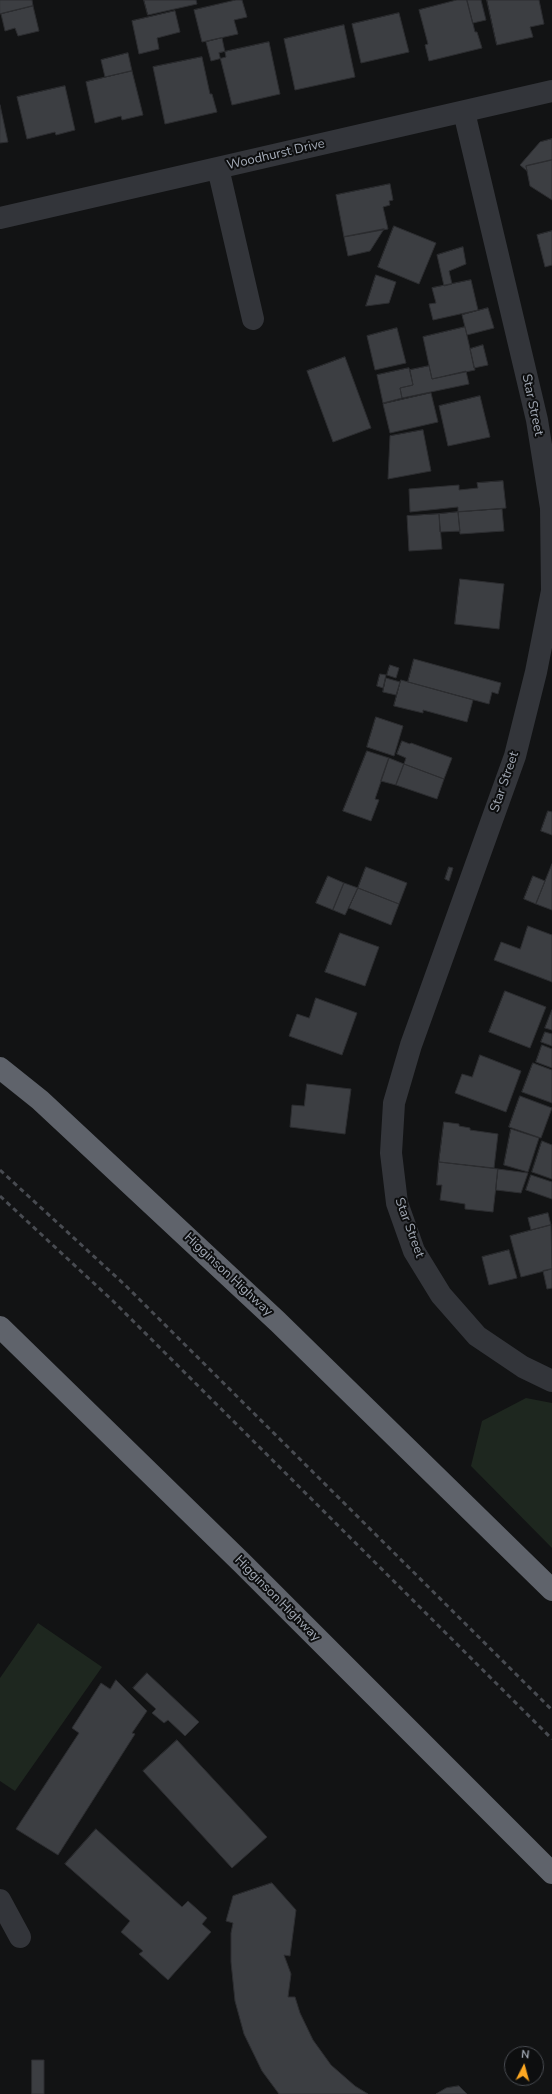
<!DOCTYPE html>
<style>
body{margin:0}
#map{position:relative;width:552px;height:2094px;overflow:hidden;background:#121314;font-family:"Nunito Sans",sans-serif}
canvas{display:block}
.north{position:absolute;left:504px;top:2046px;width:40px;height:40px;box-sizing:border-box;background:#0d0e0f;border:1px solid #494c52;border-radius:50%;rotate:6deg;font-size:11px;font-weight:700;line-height:16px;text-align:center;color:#a3aab6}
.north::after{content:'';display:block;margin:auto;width:14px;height:18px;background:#fda822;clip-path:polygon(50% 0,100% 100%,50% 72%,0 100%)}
</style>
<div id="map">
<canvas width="552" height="2094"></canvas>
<div class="north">N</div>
</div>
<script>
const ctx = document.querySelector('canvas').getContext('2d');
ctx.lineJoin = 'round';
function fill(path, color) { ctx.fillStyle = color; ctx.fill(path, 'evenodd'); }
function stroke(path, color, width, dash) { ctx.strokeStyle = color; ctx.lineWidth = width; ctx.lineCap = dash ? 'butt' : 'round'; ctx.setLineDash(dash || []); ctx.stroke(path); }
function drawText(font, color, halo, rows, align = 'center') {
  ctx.font = font + ' "Nunito Sans",sans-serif'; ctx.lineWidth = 4; ctx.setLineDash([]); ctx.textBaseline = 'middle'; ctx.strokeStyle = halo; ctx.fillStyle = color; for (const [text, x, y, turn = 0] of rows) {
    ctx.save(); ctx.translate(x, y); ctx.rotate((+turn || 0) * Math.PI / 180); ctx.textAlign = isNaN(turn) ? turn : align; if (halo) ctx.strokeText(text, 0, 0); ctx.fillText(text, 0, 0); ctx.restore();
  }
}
const green = new Path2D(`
 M526,1398L552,1403V1548L471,1466L482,1421Z
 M38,1623L102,1667L15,1791L0,1781V1678Z`);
const building = new Path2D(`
 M0,0H32L33,6L0,14Z
 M144,0H196L197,4L148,15Z
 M236,0H242L247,17L234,20L238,34L202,42L194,10Z
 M457,0H467L475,32H477L482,48L429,61L425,45L428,44L419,10Z
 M467,0H481L486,20L473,23Z
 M487,0H539L544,24L530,27L533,37L497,45Z
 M33,6L39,31L18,36L15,28L5,31L1,14Z
 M175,11L180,32L157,38L159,49L139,54L132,21Z
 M399,13L409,52L361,63L352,24Z
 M344,25L355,77L295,90L284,39Z
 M222,38L226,57L211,61L206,42Z
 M269,42L280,94L232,105L219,53Z
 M128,53L132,71L105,77L101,60Z
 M202,57L210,94H212L217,112L165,124L153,67Z
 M132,71L143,115L122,120L121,116L95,123L86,82Z
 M65,86L75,130L56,135L55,132L27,139L17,97Z
 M0,105L8,142L0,143Z
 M552,139V160L526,166L527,171L520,165L540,142Z
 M552,160V200L530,186L526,166Z
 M390,184L393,200L389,201L390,205L383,207L388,229L344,237L336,195Z
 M394,226L436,243L419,284L378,267Z
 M384,229L370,251L348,256L344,237Z
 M552,231V265L545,267L537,235Z
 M463,247L466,264L449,271L452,284L444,286L437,255Z
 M376,275L396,282L389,303L366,306Z
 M471,280L478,310L433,320L429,304L436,303L432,288Z
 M488,308L494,328L467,335L462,315Z
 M465,327L475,370L432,379L423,337Z
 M397,328L406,363L375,370L367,336Z
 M483,345L488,365L474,368L470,349Z
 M345,357L371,428L333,442L307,371Z
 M429,366L432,379L466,371L469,384L402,398L400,388L413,385L410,370Z
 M409,368L413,385L400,388L402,398L383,403L377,375Z
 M431,393L438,422L390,433L383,404Z
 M480,396L490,437L448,446L439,406Z
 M423,430L431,471L388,479L390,436Z
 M503,481L506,508L458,512V507L410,512L409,489L459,485V490L478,488L477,483Z
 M502,509L504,531L460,534L458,512Z
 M458,512L460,531L440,532L439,514Z
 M439,514L442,549L409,551L407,516Z
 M460,579L504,584L499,629L455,624Z
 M414,659L501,683L498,694L492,692L489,704L408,682Z
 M390,665L399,668L396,678L387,675Z
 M380,674L386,675L383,688L377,686Z
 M386,678L400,682L396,695L383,692Z
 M401,680L473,700L467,722L423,710V713L394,706Z
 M376,717L403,726L394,756L367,747Z
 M402,741L410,744L411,743L452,758L444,779L404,764L406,758L397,754Z
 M367,751L389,758L375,799L379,800L371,821L343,811Z
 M389,758L404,764L396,785L381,781Z
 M404,764L444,779L437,799L396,785Z
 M548,811L552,812V835L541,831Z
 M552,864V910L536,904Z
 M366,867L407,883L399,904L358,888Z
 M449,867L453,868L449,881L445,879Z
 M328,876L344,883L333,910L316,903Z
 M533,876L545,881L536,904L524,899Z
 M344,883L358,888L345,915L333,910Z
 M358,888L399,904L391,925L349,908Z
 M528,926L552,935V982L494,960L501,942L520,949Z
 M340,933L379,947L365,986L325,972Z
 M505,991L546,1007L530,1048L489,1032Z
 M316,998L357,1013L342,1055L289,1036L297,1014L309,1018Z
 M552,1010V1030L545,1028Z
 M545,1032L552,1034V1046L541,1042Z
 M542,1045L552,1049V1068L536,1062Z
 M480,1055L521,1071L506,1112L455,1093L462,1074L472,1077Z
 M533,1063L552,1070V1103L522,1092Z
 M307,1084L351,1089L345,1134L290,1127L292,1105L304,1106Z
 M520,1096L552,1108L541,1138L509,1127Z
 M444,1122L459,1124V1126L470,1128V1130L498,1134L494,1168L439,1162Z
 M511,1129L539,1138L528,1172L504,1165Z
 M542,1141L552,1145V1179L532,1172Z
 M439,1162L498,1169L493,1212L465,1209V1204L440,1200L442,1185H437Z
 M498,1169L528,1173L521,1193L496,1190Z
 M531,1175L552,1182V1199L526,1190Z
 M548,1213L551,1225L531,1230L528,1218Z
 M551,1225L552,1269L521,1277L510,1236Z
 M509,1250L517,1278L489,1285L482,1257Z
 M552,1269V1288L547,1289L543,1271Z
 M147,1673L199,1722L185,1736L168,1720L164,1723L152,1713L156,1709L133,1688Z
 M116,1680L147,1711L132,1733L135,1734L58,1855L16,1829L79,1733L72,1728L101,1683L110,1689Z
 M177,1740L267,1837L232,1868L143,1771Z
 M96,1829L182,1907L188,1901L207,1918L202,1924L211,1932L168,1980L139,1954L143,1951L121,1932L130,1921L65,1864Z
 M272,1883L296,1910L290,1956L284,1955L291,1974L288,1997H295L300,2013L313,2040L331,2065L355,2086L368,2094H279L262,2071L244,2034L235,2001L231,1962V1933L233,1923L226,1921L233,1896Z
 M32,2060H44V2094H32Z
 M459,2086L467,2094H436L446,2088Z`);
const minor = new Path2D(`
 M464,112L537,420L551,508L552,591L536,672L515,756L411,1045L394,1103L391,1153L397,1203L414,1251L441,1295L477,1336L523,1367L552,1381
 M218,168L253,319
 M0,218L552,91
 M0,1900L20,1937`);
const highway = new Path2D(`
 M0,1068L40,1100L278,1322L552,1590
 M0,1327L242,1563L552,1873`);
const rail = new Path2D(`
 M0,1170L125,1285L552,1710
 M0,1196L113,1301L552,1739`);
const streetNames = [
 ["Woodhurst Drive",276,155,-13],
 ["Star Street",532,405,78],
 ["Star Street",505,782,-71],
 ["Star Street",409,1228,70],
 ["Higginson Highway",228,1275,43],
 ["Higginson Highway",277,1599,45]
];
fill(green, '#1e271f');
fill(building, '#3c3e42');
stroke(building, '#2c2d30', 1);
stroke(minor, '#33353a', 22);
stroke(highway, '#5f636b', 22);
stroke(rail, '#484b51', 3, [5, 4]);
drawText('13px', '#a3aab6', '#0d0e0f', streetNames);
</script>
